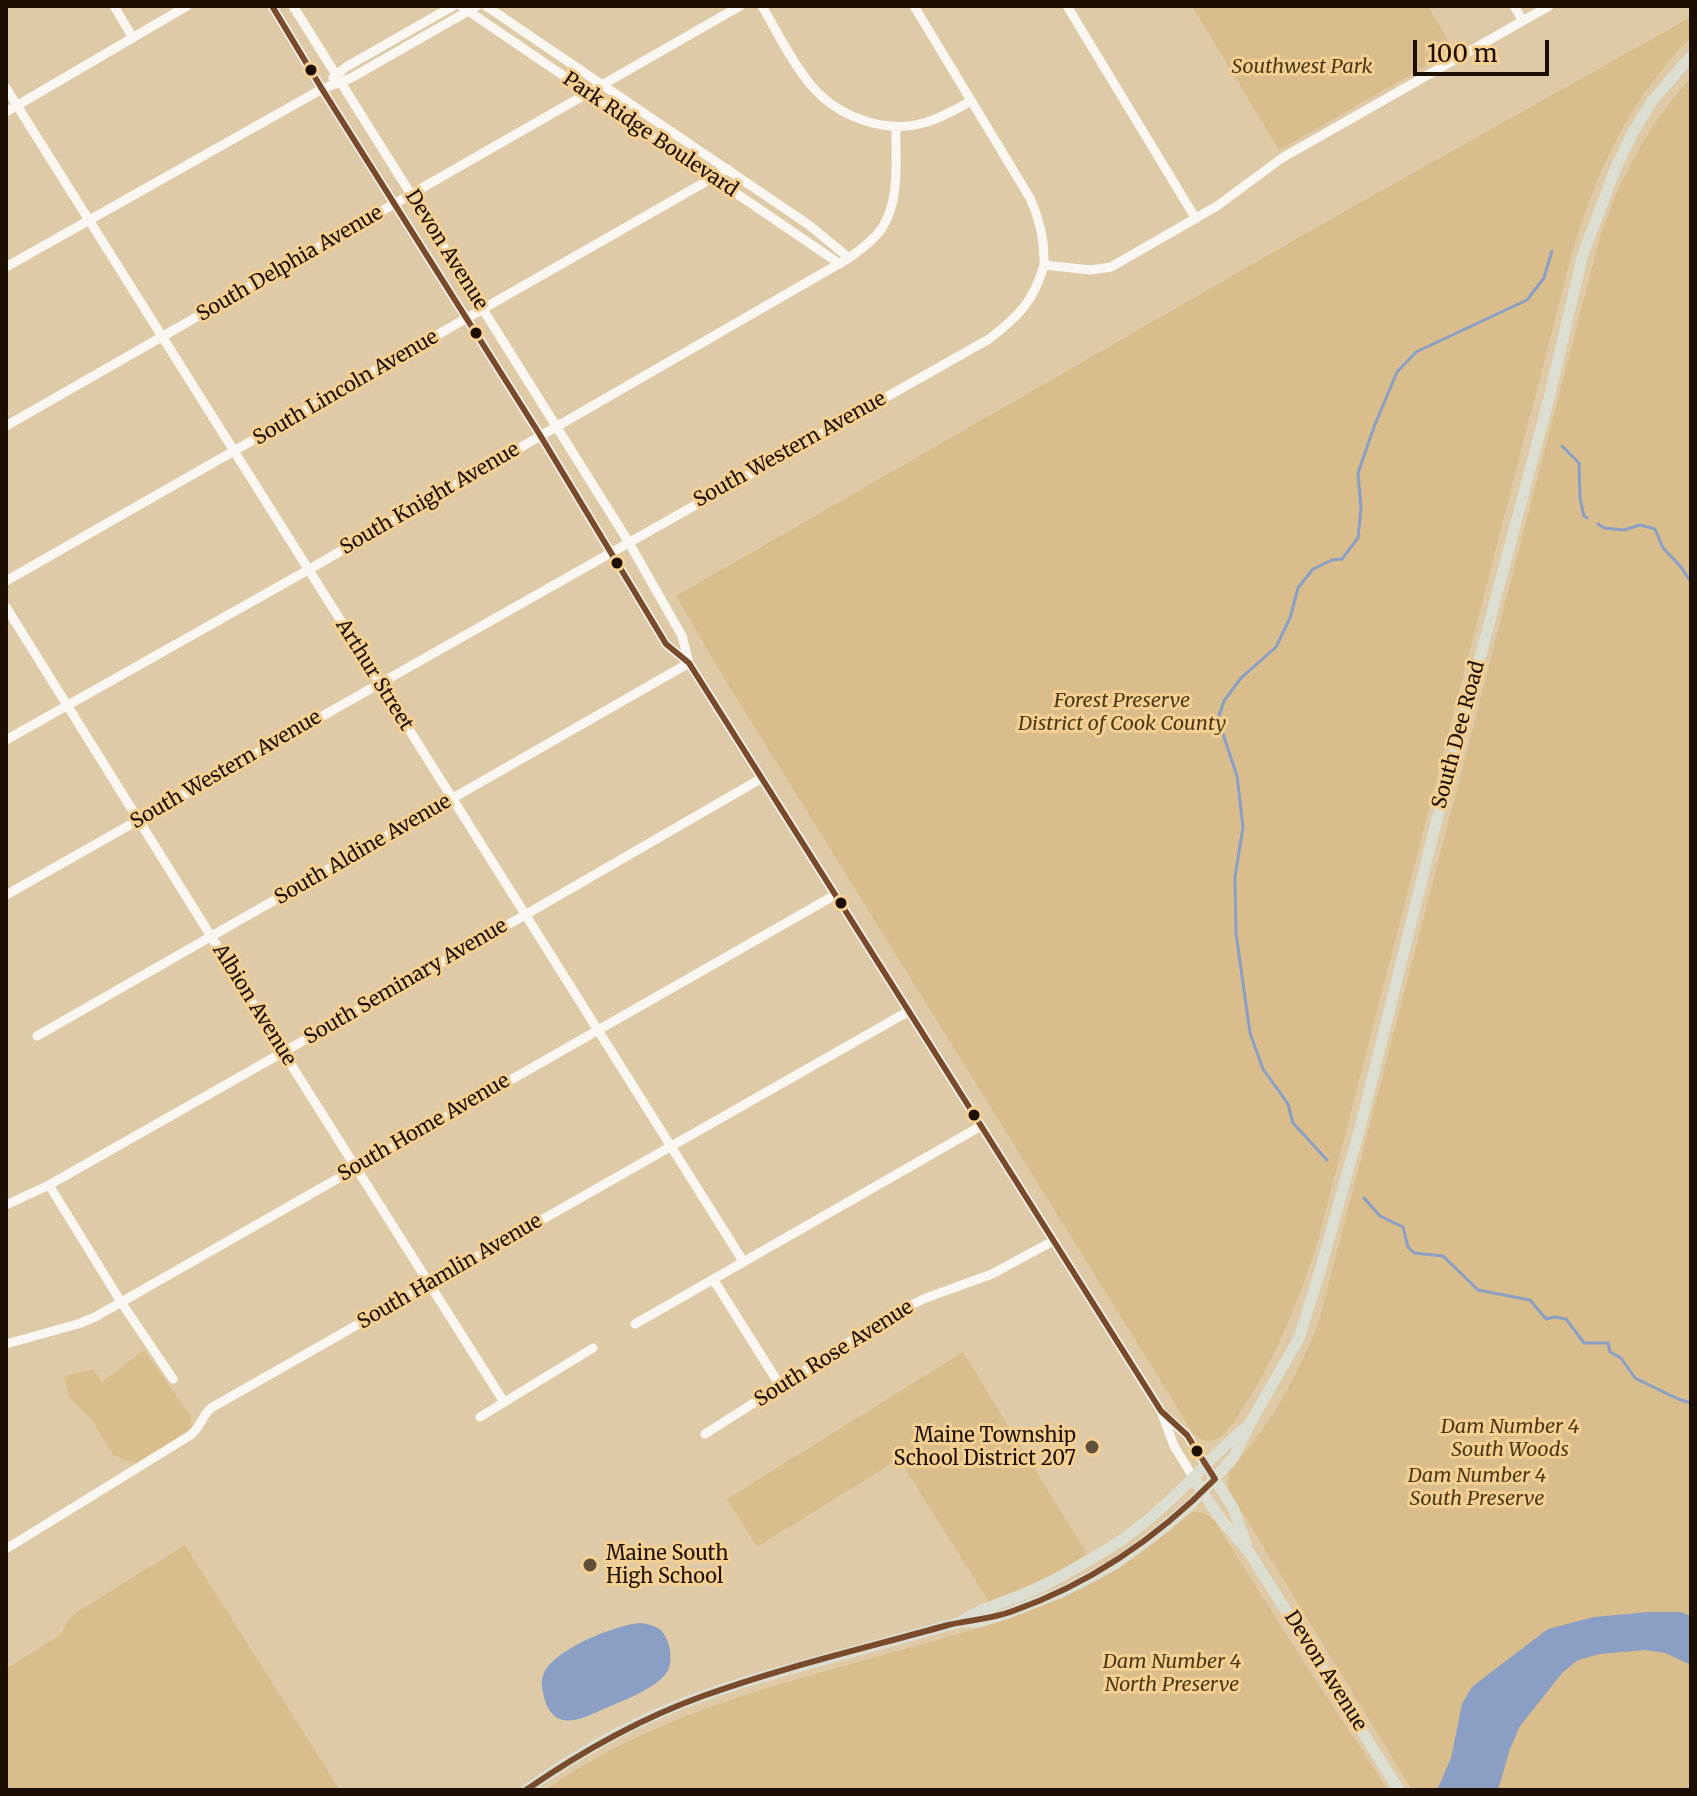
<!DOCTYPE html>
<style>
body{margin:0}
#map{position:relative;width:1697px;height:1796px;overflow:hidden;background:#dfcaa8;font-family:Merriweather,serif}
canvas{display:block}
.frame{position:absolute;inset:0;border:8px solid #1c0f00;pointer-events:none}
.scale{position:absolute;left:1413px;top:40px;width:136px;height:36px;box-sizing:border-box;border:4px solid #1c0f00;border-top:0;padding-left:10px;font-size:24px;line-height:28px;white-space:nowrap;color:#1c0f00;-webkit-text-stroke:6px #f5d092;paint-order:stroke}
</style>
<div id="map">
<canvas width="1697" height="1796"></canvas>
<div class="frame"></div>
<div class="scale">100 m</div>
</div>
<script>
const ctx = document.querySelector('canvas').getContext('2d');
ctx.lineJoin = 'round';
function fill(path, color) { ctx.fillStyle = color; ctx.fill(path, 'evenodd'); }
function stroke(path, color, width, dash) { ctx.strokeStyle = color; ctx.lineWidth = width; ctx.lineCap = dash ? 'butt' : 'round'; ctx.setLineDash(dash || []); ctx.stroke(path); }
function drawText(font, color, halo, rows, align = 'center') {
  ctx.font = font + ' Merriweather,serif'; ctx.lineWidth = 6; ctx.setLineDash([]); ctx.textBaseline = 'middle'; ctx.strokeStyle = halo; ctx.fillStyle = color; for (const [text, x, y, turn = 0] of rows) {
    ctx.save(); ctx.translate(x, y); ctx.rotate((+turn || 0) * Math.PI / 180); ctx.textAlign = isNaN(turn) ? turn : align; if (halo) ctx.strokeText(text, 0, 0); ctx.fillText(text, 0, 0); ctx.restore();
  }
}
const green = new Path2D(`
 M1192,6H1428L1454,50L1279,150Z
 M1691,17V37C1628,102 1598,167 1572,253L1318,1240C1299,1300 1277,1356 1243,1408C1236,1418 1227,1436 1215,1440C1206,1443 1199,1439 1193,1433L724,678L676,596L1324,223Z
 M1691,78V1790H1412L1228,1489L1229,1473C1241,1456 1255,1440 1267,1423C1288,1391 1305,1357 1319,1321L1599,241C1618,181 1648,124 1691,78Z
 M144,1350L190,1415L192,1429L137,1464L113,1455L92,1420L70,1398L64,1376L93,1369L102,1382Z
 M963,1352L1087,1554L1051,1575L989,1602L899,1459L757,1547L727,1499Z
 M1192,1512L1204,1513L1214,1520L1288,1637L1388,1790H546C658,1710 793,1681 923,1644C977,1629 1031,1613 1083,1588C1123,1569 1157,1541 1192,1512Z
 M185,1545L340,1790H6V1669L60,1635L69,1620L77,1612Z`);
const water = new Path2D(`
 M1649,1612H1681L1691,1616V1665L1665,1653L1645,1650L1600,1654L1578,1660L1563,1672L1520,1726L1510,1749L1498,1790H1437L1451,1758L1462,1704L1472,1687L1486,1676L1548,1629L1594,1617Z
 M640,1623C655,1625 663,1628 668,1642C671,1650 672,1665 667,1672C654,1691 618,1702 597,1712C574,1723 552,1728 544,1697C542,1688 540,1682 544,1673C555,1649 615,1625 640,1623Z`);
const stream = new Path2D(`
 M1562,446L1579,463L1580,498L1584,516L1587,518
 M1598,524L1604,528L1624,530L1640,525L1655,529L1663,548L1681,567L1691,582
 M1327,1160L1293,1123L1288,1104L1263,1069L1250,1033L1236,933L1235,877L1243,827L1237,776L1218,719L1224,701L1241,678L1276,647L1290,618L1298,588L1313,569L1332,560L1342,559L1358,538L1361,508L1358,473L1374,427L1397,372L1416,352L1527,300L1544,278L1552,251
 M1364,1198L1380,1216L1403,1227L1408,1247L1414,1253L1443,1256L1478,1290L1530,1300L1546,1319L1555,1317L1566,1319L1584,1343H1608L1610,1352L1621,1358L1635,1378L1678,1399L1691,1403`);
const minor = new Path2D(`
 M114,6L133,38
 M272,6L322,89L540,435L666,644L689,663
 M293,6L628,541L682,636L689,663L1161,1411L1174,1446L1193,1477
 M461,6L840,264
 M486,6L809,225L849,258
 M762,6C777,32 791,61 810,84C837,117 886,135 927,122C943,117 957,109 971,101
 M914,6L1030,198C1040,220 1045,240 1044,265
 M1067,6L1196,219
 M1514,6L1523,21
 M333,78L346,67L453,6
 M6,88L743,1261
 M6,112L187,6
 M6,267L322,89L351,78L477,6
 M6,426L740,6
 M6,581L728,169
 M6,607L283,1052L504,1402
 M6,740L308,570L849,258C861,249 874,240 882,228C901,199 895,158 896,126
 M6,895L989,339C1018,317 1034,301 1044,265L1091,270L1111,267L1217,206L1282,158L1549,6
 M37,1036L689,663
 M49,1185L121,1302L173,1379
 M6,1205L49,1185L525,915L762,778
 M713,1279L781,1387
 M635,1324L981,1126
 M6,1344L78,1324L95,1317L835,895
 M1163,1414L1187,1435L1205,1464
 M480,1417L593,1348
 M705,1434L898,1311L926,1298L992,1274L1053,1241
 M6,1549L189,1436C202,1427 200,1418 211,1408L909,1011`);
const major = new Path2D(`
 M1211,1473L1233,1508L1246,1544
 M1193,1477L1219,1517L1249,1552L1399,1790
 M962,1621C984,1606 1011,1601 1036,1589C1060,1578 1083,1564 1106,1550C1129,1536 1150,1519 1169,1501C1195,1477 1218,1450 1245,1428
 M526,1790C571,1758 618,1730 669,1709C714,1690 761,1677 808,1664C859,1650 910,1636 961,1622H978L1006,1614L1064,1591L1115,1564L1162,1529L1191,1504L1234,1457L1249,1425L1299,1338L1320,1271L1360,1128L1436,823L1548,402L1583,254L1617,165L1633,132L1653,100L1691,56`);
const bus1 = new Path2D(`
 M272,6L322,89L540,435L666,644L689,663L1161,1411L1187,1435L1215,1479C1157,1538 1092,1583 1013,1611C992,1619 970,1620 948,1625C866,1648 783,1667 703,1696C639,1719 581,1752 526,1790`);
const markers = [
 [311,70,7,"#1c0f00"],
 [476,333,7,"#1c0f00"],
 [617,563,7,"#1c0f00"],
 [841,903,7,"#1c0f00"],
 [974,1115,7,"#1c0f00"],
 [1092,1447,8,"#60503b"],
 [1197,1451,7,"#1c0f00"],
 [590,1565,8,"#60503b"]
];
const parkNames = [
 ["Southwest Park",1302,67],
 ["Forest Preserve",1122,701],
 ["District of Cook County",1122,724],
 ["Dam Number 4",1510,1427],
 ["South Woods",1510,1450],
 ["Dam Number 4",1477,1476],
 ["South Preserve",1477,1499],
 ["Dam Number 4",1172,1662],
 ["North Preserve",1172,1685]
];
const streetNames = [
 ["Park Ridge Boulevard",650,135,34],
 ["Devon Avenue",446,250,58],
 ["South Delphia Avenue",290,264,-30],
 ["South Lincoln Avenue",346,388,-30],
 ["South Western Avenue",790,450,-29],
 ["South Knight Avenue",430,499,-30],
 ["Arthur Street",374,675,58],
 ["South Dee Road",1459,735,-75],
 ["South Western Avenue",226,770,-30],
 ["South Aldine Avenue",363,850,-30],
 ["South Seminary Avenue",406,982,-30],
 ["Albion Avenue",254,1005,58],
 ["South Home Avenue",424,1128,-30],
 ["South Hamlin Avenue",450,1272,-30],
 ["South Rose Avenue",834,1354,-32],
 ["Devon Avenue",1325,1671,58]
];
const poiNames = [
 ["Maine Township",1076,1436],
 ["School District 207",1076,1459],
 ["Maine South",606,1554,"left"],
 ["High School",606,1577,"left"]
];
fill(green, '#dabd8c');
fill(water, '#8a9fc3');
stroke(stream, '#8a9fc3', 3);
stroke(minor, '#faf7f2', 9);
stroke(major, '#dcded2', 11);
stroke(bus1, '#7a4b2a', 6);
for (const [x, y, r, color] of markers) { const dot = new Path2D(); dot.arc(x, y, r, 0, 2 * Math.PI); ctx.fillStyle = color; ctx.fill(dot); stroke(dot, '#f5d092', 3); }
drawText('italic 20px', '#4b3917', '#f5d092', parkNames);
drawText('20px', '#1c0f00', '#f5d092', streetNames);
drawText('20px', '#1c0f00', '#f5d092', poiNames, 'right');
</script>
